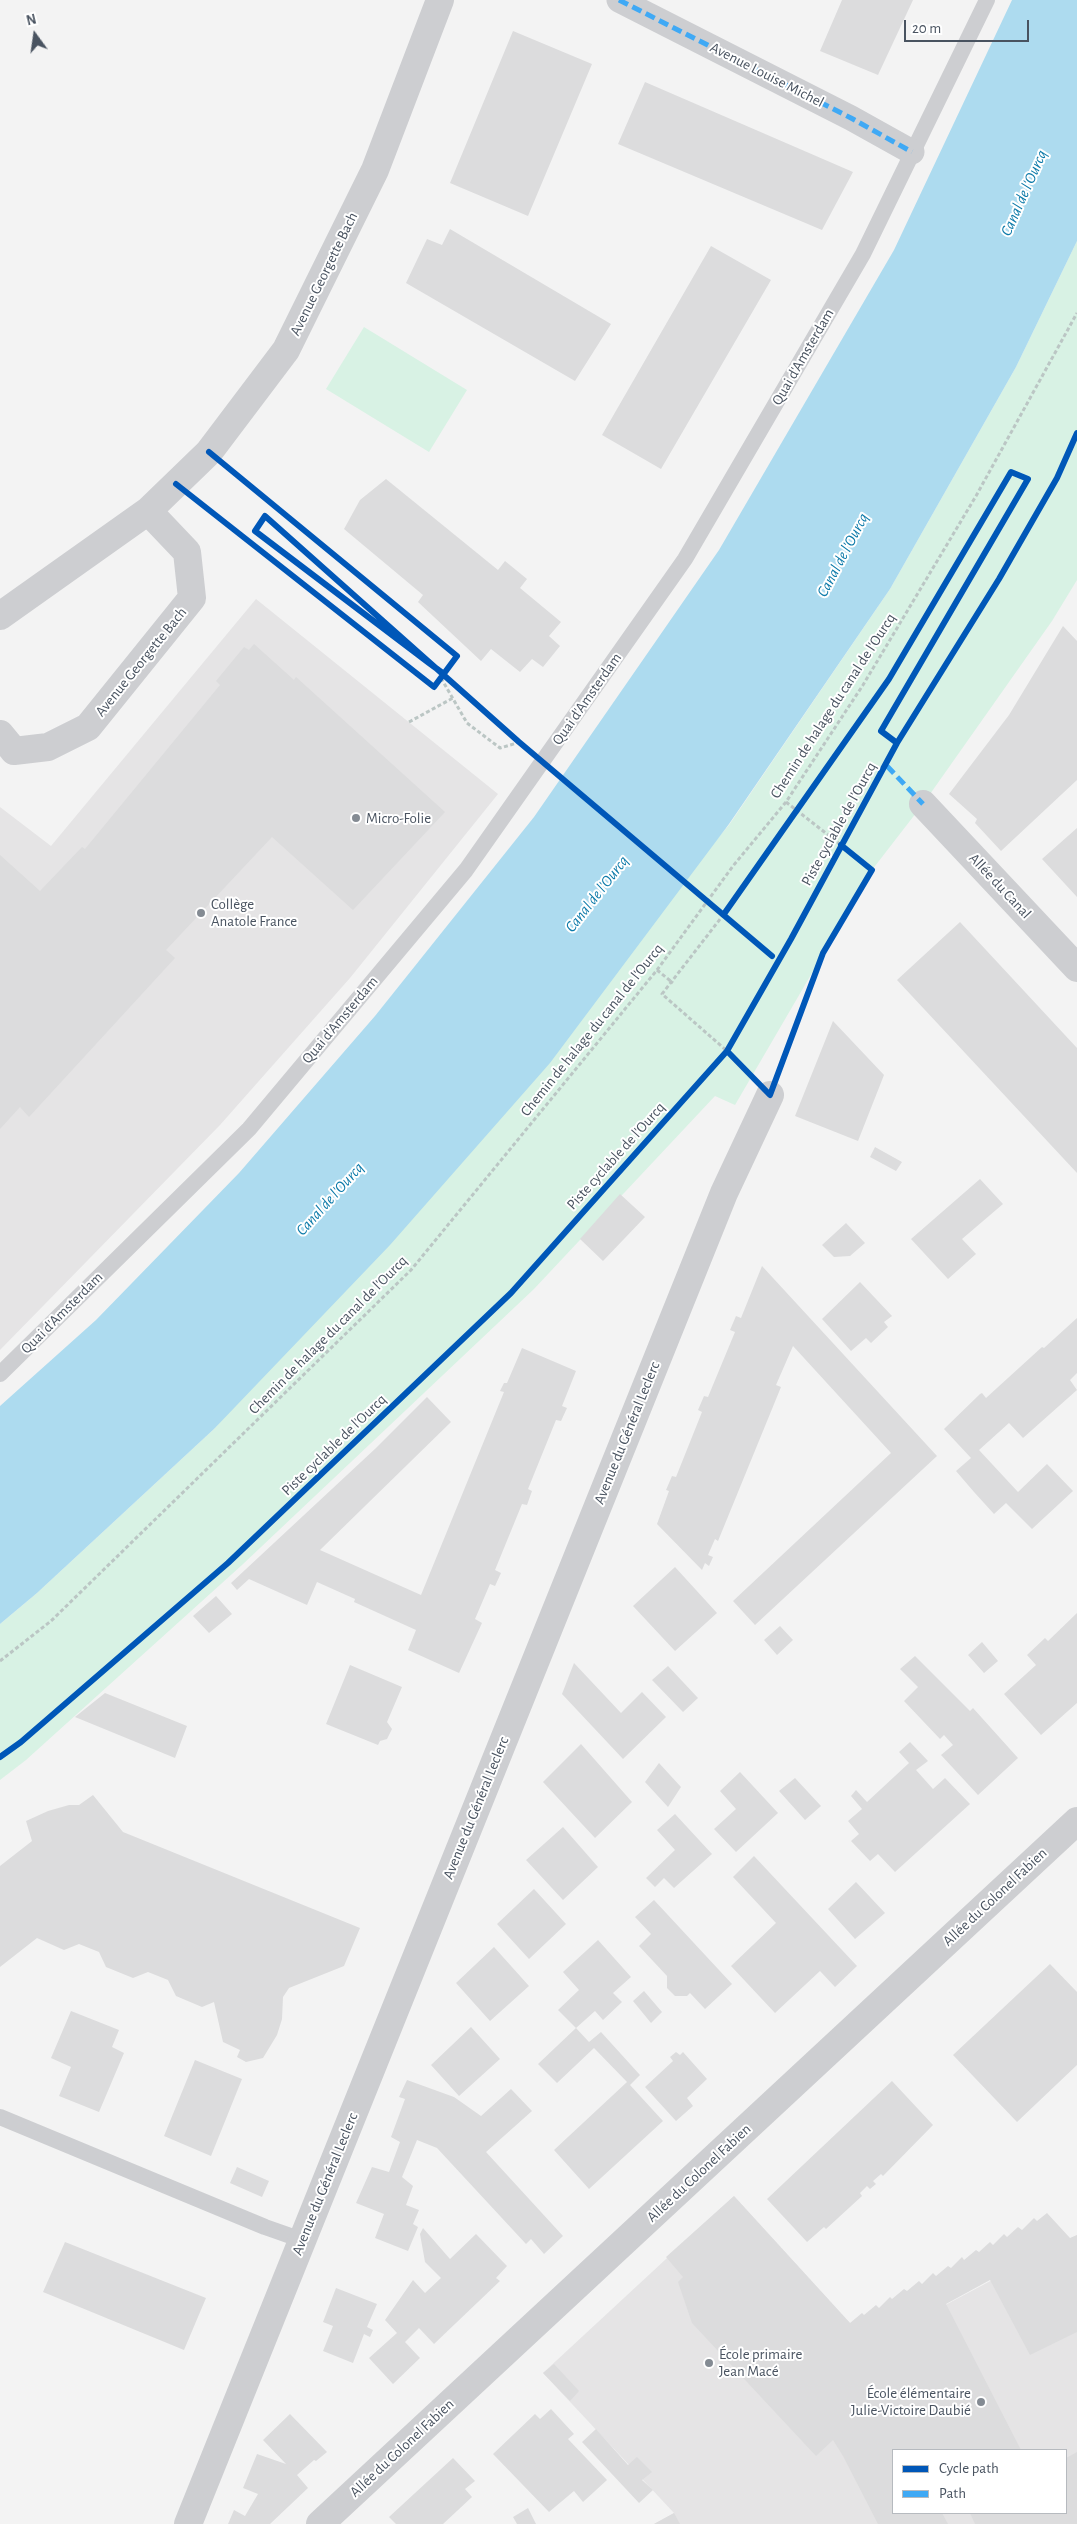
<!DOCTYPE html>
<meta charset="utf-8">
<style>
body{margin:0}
#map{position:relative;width:1077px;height:2524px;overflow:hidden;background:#f3f3f3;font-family:"Alegreya Sans",sans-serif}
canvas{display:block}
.legend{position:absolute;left:892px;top:2449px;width:175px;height:65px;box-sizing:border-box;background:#fff;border:1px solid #b6babf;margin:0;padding:6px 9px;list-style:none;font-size:15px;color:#495360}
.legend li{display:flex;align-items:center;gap:10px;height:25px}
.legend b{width:25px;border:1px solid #b6babf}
.north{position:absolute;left:10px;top:10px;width:50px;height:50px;-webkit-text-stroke:4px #fff;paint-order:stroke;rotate:346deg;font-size:14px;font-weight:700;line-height:20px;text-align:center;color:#495360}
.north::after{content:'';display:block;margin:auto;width:18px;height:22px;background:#495360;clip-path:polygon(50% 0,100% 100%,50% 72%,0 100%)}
.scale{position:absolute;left:904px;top:20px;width:125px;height:22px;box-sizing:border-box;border:2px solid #495360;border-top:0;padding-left:6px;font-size:15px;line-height:18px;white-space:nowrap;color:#495360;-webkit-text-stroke:4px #fff;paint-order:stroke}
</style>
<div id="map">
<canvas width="1077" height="2524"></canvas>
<ul class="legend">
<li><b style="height:6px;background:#0057b8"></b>Cycle path</li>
<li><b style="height:6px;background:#3fa9f5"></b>Path</li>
</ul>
<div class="north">N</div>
<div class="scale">20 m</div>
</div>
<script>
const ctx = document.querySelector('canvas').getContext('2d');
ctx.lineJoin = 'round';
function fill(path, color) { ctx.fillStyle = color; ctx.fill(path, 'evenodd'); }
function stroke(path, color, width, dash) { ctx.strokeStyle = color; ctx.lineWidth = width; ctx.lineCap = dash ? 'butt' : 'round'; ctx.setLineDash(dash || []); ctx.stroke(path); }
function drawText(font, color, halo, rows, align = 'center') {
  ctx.font = font + ' "Alegreya Sans",sans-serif'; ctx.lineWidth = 4; ctx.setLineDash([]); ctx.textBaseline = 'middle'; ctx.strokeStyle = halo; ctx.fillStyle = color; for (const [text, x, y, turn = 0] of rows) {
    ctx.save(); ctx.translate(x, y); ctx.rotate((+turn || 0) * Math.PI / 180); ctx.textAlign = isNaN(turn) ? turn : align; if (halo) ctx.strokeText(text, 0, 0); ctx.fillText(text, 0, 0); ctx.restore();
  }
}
const education = new Path2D(`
 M256,599L498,794L350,978L220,1125L0,1350V807L51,846Z
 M734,2196L870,2345L1077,2235V2524H654L674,2513L543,2373ZM893,2450H1066V2513H893Z`);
const green = new Path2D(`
 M1077,241V580L1052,621L923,804L872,870L735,1105L715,1096L534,1289L242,1565L26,1760L0,1780V1624L37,1593L214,1429L729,825L890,589L1016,367Z
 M364,327L467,390L429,452L326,389Z`);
const water = new Path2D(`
 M1012,0H1077V241L1016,367L890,589L729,824L550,1063L390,1245L214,1429L37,1593L0,1624V1406L96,1320L239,1173L375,1016L534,817L719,550L894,250Z`);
const building = new Path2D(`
 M842,0H913L878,75L820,51Z
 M513,31L592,64L528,216L450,183Z
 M645,82L853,172L822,230L618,144Z
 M450,229L611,324L575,381L406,283L427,239L442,245Z
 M711,246L771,280L661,469L602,435Z
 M386,479L498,570L505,561L527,579L520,588L561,622L549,636L560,646L543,667L532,659L520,672L491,649L481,661L418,602L423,595L344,529L360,500Z
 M1063,626L1077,641V780L1001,851L975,823L977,819L949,794L1009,715Z
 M254,644L294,680L296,677L445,812L353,910L272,837L166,950L175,958L29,1117L20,1107L0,1129V855L40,891L82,847L85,849L220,685L216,681L244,647L249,650Z
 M1077,828V897L1042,859Z
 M960,922L1077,1048V1173L897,980Z
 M833,1021L884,1075L858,1141L795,1116Z
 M875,1147L902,1162L896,1171L870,1157Z
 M980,1179L1003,1204L962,1239L976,1254L948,1279L911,1239Z
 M620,1194L645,1217L603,1261L580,1239Z
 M846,1223L865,1243L850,1256L834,1257L822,1245Z
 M762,1266L937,1456L755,1625L733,1601L891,1453L793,1346L776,1385L781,1387L718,1541L715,1539L708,1555L713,1557L709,1566L705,1563L702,1570L657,1524L669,1491L666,1490L672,1476L676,1477L702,1412L698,1410L704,1396L708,1397L735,1332L730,1330L736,1316L741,1318Z
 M860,1282L892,1316L884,1322L888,1327L871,1343L866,1338L851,1351L822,1319Z
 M1077,1318V1373L1070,1380L1077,1390L1023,1438L1009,1423L979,1450L1018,1492L1047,1464L1073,1491L1032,1529L1006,1503L994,1514L974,1492L956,1471L971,1458L944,1429L980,1394L982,1393L986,1398L1042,1347L1044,1348Z
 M522,1348L576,1371L562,1406L567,1408L561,1421L556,1420L528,1489L532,1491L527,1505L522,1504L495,1570L501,1573L495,1586L490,1584L475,1619L482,1623L459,1673L408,1650L416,1630L354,1602L355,1599L317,1582L307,1605L249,1579L237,1590L231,1583L376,1448L427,1397L451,1422L320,1550L421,1595L504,1392L500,1391L504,1383H507Z
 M675,1567L717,1613L675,1651L633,1606Z
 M216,1596L232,1614L209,1633L193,1616Z
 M1077,1613V1703L1041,1735L1004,1694L1036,1665L1027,1655L1045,1638L1048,1641Z
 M780,1626L793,1640L777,1655L764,1640Z
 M982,1642L998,1661L984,1673L968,1655Z
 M915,1656L970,1711L973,1708L1018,1758L978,1795L941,1755L953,1745L944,1735L940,1739L904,1701L918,1687L900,1669Z
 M574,1663L621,1713L642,1692L666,1717L623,1759L562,1694Z
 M350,1665L402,1687L387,1722L392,1729L387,1739L380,1741L378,1745L326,1724Z
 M668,1666L698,1698L683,1712L652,1680Z
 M105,1693L187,1726L175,1758L75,1717Z
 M910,1742L928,1761L916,1770L933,1789L945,1778L970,1804L895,1872L878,1854L870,1861L851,1841L859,1834L848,1821L862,1809L851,1796L856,1790L867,1802L909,1763L899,1752Z
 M581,1744L632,1802L595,1838L543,1782Z
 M659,1763L681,1787L668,1807L645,1782Z
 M740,1772L778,1813L736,1852L714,1829L736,1809L720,1791Z
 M795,1778L821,1806L805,1820L779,1791Z
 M93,1795L123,1832L360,1928L344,1966L289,1988L283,1997L282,2019L277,2035L263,2058L246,2062L237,2057L240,2050L223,2042L214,2002L202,2007L176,1996L168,1980L148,1972L133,1978L106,1967L99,1952L79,1944L64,1950L37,1938L0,1967V1866L32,1841L26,1821L48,1811L69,1805H79Z
 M675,1814L712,1854L674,1888L664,1878L655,1887L646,1878L675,1850L657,1830Z
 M563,1827L598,1867L563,1900L526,1860Z
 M754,1856L857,1966L835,1987L820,1971L775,2013L731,1966L776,1923L733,1877Z
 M856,1882L885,1913L855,1939L828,1909Z
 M534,1889L566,1924L529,1959L497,1924Z
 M654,1900L732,1984L705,2009L690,1993L687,1996H675L667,1988V1976L639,1946L651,1934L635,1917Z
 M598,1940L631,1977L613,1993L622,2002L603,2020L595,2011L576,2028L558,2010L579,1990L563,1972Z
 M494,1947L529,1986L490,2021L456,1983Z
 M1050,1964L1077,1992V2065L1017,2122L953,2055Z
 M644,1991L662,2012L651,2023L633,2001Z
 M71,2011L119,2030L112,2047L124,2053L99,2112L59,2096L71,2067L51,2058Z
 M471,2027L500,2059L459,2096L431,2065Z
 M576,2028L589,2042L601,2032L640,2075L630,2085L663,2121L589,2189L554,2150L627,2082L594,2048L557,2083L538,2064Z
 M676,2052L680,2055L683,2052L707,2079L687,2098L693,2106L676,2121L645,2087L673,2061L670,2057Z
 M195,2060L242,2079L211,2156L164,2136Z
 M407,2080L454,2097L481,2116L511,2089L532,2111L486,2152L563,2236L544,2254L531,2239L526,2244L437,2148L417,2140L402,2177L413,2186L406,2205L419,2210L413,2224L418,2227L408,2251L375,2238L384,2214L356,2203L372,2167L389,2172L400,2142L391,2137L405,2099L399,2097Z
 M892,2081L933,2125L883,2176L881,2174L873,2181L876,2184L870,2189L867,2186L860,2193L862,2196L826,2229L824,2227L807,2242L767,2199Z
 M237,2167L269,2181L262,2197L230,2183Z
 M734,2196L850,2323L862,2313L864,2315L876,2305L879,2308L890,2297L892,2299L904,2289L907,2291L919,2281L922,2284L933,2273L936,2276L948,2266L951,2268L962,2257L964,2260L976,2250L979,2252L990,2242L993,2245L1004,2234L1007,2237L1018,2227L1022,2230L1034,2218L1037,2221L1047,2213L1070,2238L1077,2235V2332L1030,2355L990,2280L946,2304L1021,2450H893V2513H942L948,2524H878L843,2456L833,2440L816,2456L692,2323L678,2282L683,2277L666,2257Z
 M423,2228L450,2259L476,2234L507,2266L496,2278L500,2281L434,2344L419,2328L405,2342L420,2358L393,2384L369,2358L397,2333L385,2320L413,2280L425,2293L441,2278L425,2262L420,2234Z
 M65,2242L206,2298L184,2350L43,2292Z
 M336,2288L377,2304L367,2327L373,2330L370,2337L364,2334L353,2363L323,2351L333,2326L323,2322Z
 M554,2364L579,2391L570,2401L543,2373Z
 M551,2409L574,2434L568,2439L607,2480L583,2502L574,2491L549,2512L493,2454L535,2414L540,2419Z
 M290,2414L327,2452L316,2461L314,2460L297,2475L308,2488L270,2524H228L234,2510L245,2516L258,2494L243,2488L257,2454L286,2464L263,2440Z
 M596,2429L628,2465L637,2457L652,2472L642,2480L653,2490L639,2503L582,2442Z
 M1077,2452V2524H975L970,2513H1066V2458Z
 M453,2458L475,2481L465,2489L472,2497L443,2524H396L389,2517Z
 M528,2508L536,2524H517L513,2517Z
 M674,2513L680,2524H654Z`);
const path = new Path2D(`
 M441,678L467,723L500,748L517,743
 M409,722L453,698
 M786,802L841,845
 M724,914L662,994L727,1051
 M657,970L673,983
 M0,1661L51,1621L411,1270L657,970L733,866L786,802L863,685L976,496L1077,313`);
const service = new Path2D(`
 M0,1374L249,1129L466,870L685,559L863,254L987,0
 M0,2117L265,2227L302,2240`);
const pedestrian = new Path2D(`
 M619,0L851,118L912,152`);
const minor = new Path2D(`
 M0,616L148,511L209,452L286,350L375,170L440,0
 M0,734L14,751L48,747L88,727L192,598L187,552L148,511
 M923,804L1077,968
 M188,2524L724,1193L770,1095
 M320,2524L1077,1821`);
const quiet = new Path2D(`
 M619,0L851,118L912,152
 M887,766L923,804`);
const cycleway = new Path2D(`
 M176,484L434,687L457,656L209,452
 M444,674L429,663L255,531L265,516L519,742L772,956
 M724,914L889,679L1011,472L1028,479L881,731L897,743
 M727,1051L770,1095L823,953L872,870L841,845
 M0,1757L21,1742L228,1563L511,1293L727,1051L791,939L897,743L999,579L1057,478L1077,433`);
const markers = [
 [356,818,5,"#848b93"],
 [201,913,5,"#848b93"],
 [709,2363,5,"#848b93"],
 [981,2402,5,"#848b93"]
];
const streetNames = [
 ["Avenue Louise Michel",767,75,27],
 ["Avenue Georgette Bach",324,274,-64],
 ["Quai d'Amsterdam",803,357,-60],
 ["Avenue Georgette Bach",141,662,-51],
 ["Quai d'Amsterdam",587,699,-55],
 ["Chemin de halage du canal de l'Ourcq",833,706,-57],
 ["Piste cyclable de l'Ourcq",839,824,-61],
 ["Allée du Canal",1000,886,47],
 ["Quai d'Amsterdam",340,1020,-50],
 ["Chemin de halage du canal de l'Ourcq",592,1030,-51],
 ["Piste cyclable de l'Ourcq",616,1156,-48],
 ["Quai d'Amsterdam",62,1313,-45],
 ["Chemin de halage du canal de l'Ourcq",328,1335,-45],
 ["Avenue du Général Leclerc",627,1433,-68],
 ["Piste cyclable de l'Ourcq",334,1445,-44],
 ["Avenue du Général Leclerc",476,1808,-68],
 ["Allée du Colonel Fabien",995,1897,-43],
 ["Allée du Colonel Fabien",699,2173,-43],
 ["Avenue du Général Leclerc",325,2184,-68],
 ["Allée du Colonel Fabien",402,2448,-43]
];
const poiNames = [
 ["Micro-Folie",366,818],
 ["Collège",211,904],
 ["Anatole France",211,921],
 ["École primaire",719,2354],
 ["Jean Macé",719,2371],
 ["École élémentaire",971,2393,"right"],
 ["Julie-Victoire Daubié",971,2410,"right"]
];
const waterNames = [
 ["Canal de l'Ourcq",1024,193,-66],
 ["Canal de l'Ourcq",843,555,-62],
 ["Canal de l'Ourcq",597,894,-52],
 ["Canal de l'Ourcq",330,1199,-48]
];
fill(education, '#e5e4e5');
fill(green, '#d8f2e4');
fill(water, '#addbef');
fill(building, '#dcdcdd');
stroke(path, '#bbc6c4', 3, [4, 2.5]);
stroke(service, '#cdced1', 16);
stroke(pedestrian, '#cdced1', 25);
stroke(minor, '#cdced1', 28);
stroke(quiet, '#3fa9f5', 5, [10, 5]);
stroke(cycleway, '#0057b8', 6);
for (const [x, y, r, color] of markers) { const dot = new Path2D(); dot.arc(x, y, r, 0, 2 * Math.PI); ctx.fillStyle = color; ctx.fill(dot); stroke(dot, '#fff', 2); }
drawText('15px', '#495360', '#fff', streetNames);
drawText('15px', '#495360', '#fff', poiNames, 'left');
drawText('italic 16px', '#0c7aa9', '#fff', waterNames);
</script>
